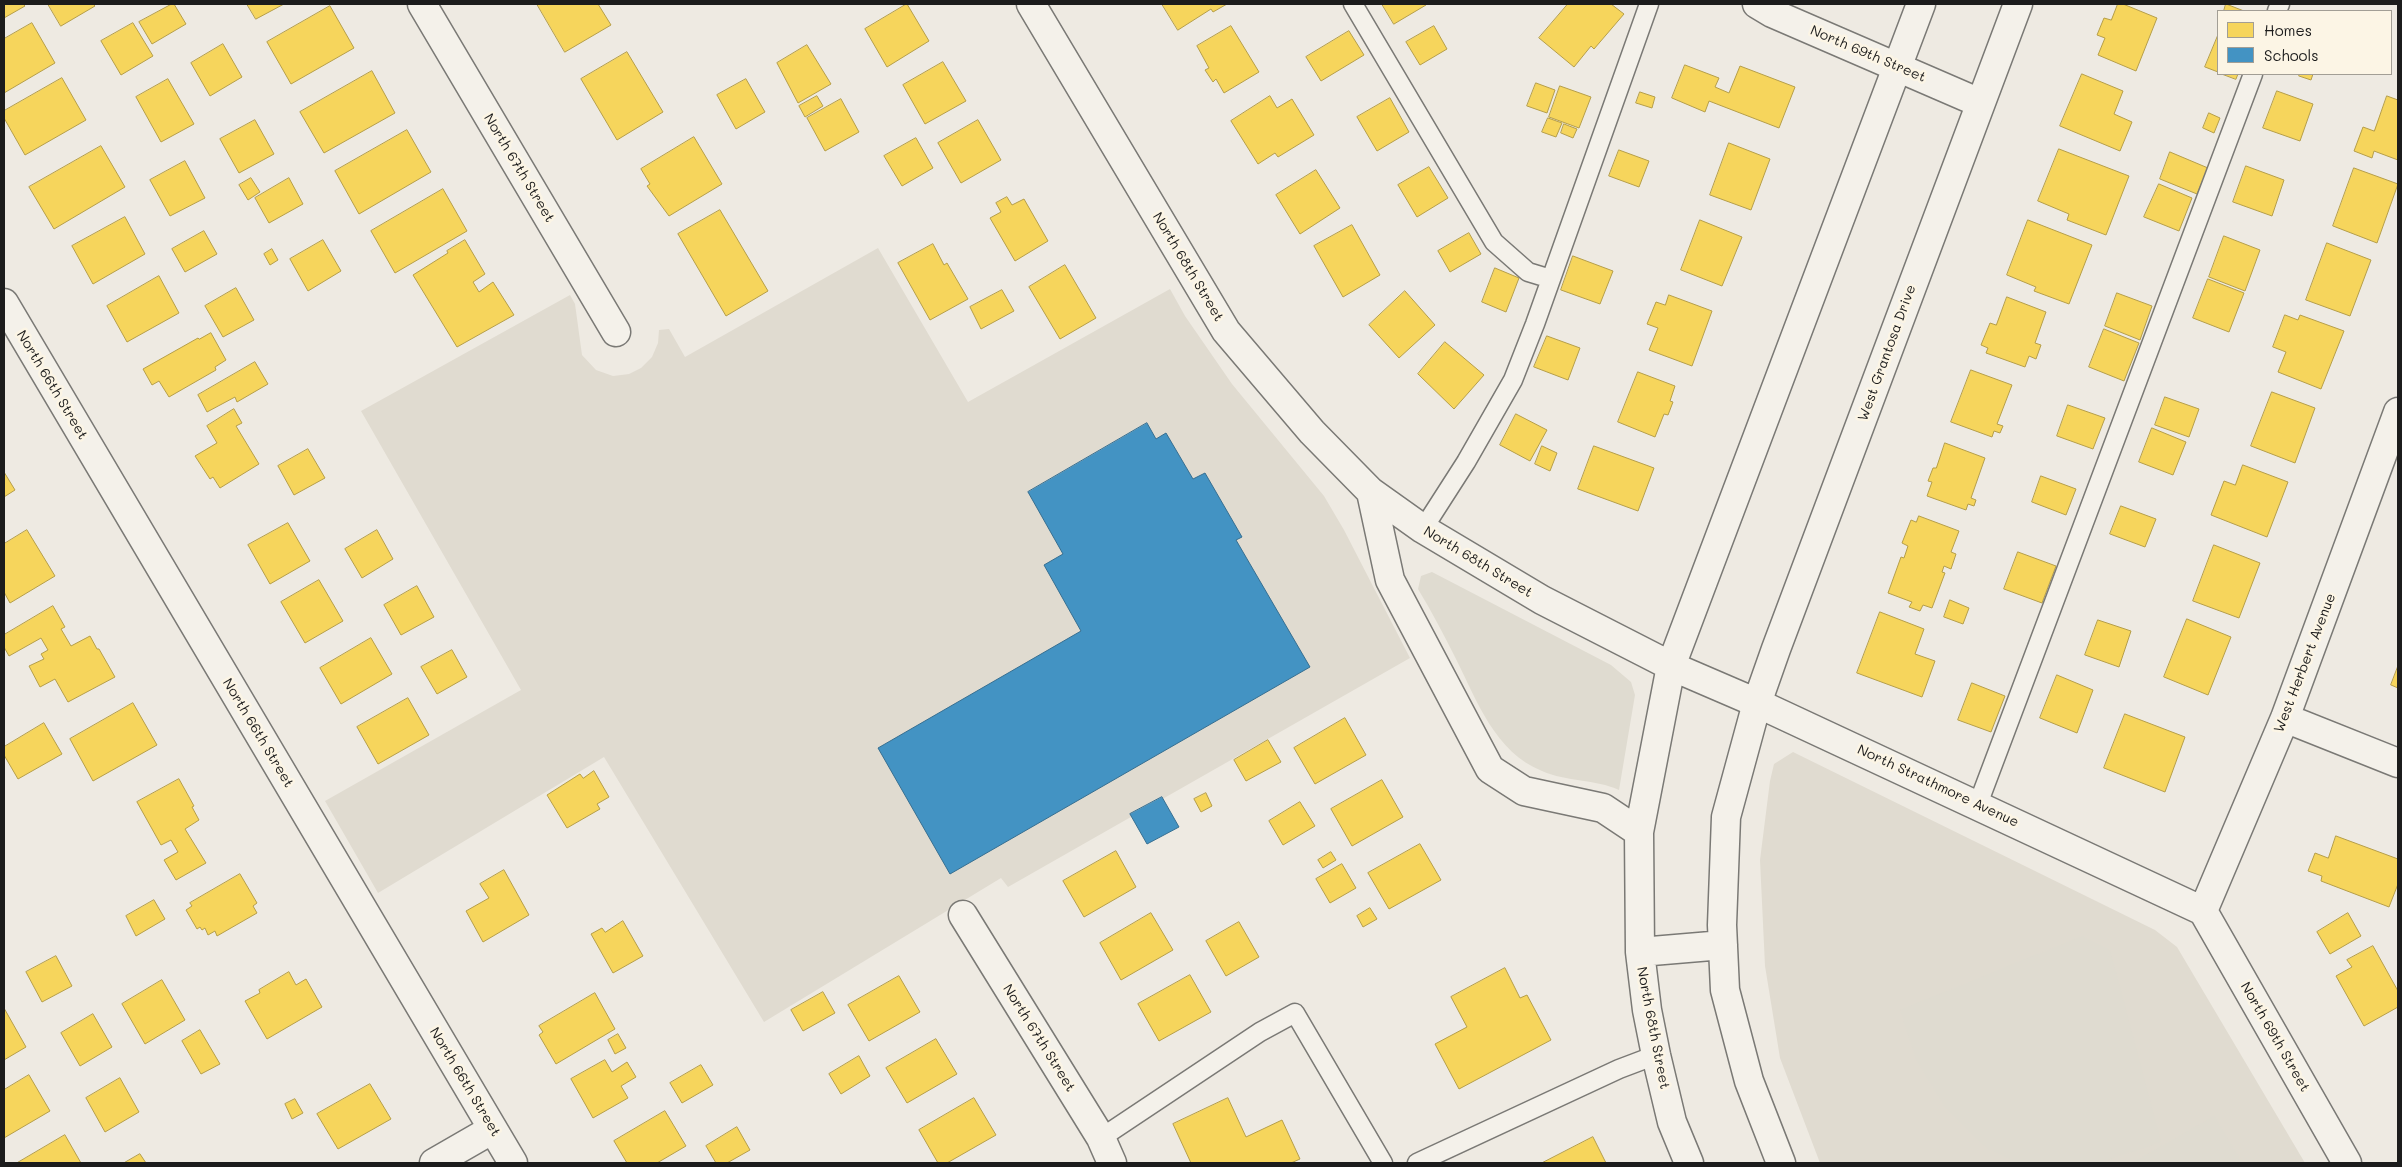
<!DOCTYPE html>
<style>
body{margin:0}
#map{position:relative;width:2402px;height:1167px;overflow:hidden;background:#eeeae2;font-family:Mali,sans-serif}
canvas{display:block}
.frame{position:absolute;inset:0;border:5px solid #1c1c1c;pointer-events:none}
.legend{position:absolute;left:2217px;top:10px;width:175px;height:65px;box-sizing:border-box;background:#fcf5e5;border:1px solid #a29e95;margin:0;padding:6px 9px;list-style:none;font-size:15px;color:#1c1c1c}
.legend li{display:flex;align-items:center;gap:10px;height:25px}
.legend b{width:25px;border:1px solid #a29e95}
</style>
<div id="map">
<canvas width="2402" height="1167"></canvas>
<div class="frame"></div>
<ul class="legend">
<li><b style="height:14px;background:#f6d55c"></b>Homes</li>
<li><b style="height:14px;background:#4393c3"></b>Schools</li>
</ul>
</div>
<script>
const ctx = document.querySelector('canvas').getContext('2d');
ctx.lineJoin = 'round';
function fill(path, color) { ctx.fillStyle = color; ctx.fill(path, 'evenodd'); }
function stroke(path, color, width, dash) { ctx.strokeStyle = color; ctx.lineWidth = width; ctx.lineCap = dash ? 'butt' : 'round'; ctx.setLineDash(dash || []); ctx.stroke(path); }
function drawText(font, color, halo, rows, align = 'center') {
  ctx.font = font + ' Mali,sans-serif'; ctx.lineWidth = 5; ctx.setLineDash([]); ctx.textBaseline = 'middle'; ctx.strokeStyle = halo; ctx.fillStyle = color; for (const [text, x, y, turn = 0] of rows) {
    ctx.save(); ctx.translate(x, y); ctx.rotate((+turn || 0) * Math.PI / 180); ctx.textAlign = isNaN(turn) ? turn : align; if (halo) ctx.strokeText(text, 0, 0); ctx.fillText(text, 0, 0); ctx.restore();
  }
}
const built = new Path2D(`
 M878,248L968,402L1170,289L1185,316L1232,384L1324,496L1344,530L1410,658L1008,887L1001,878L764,1022L604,757L378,893L325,801L521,690L361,411L570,295L575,304L582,355L596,370L613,376L629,374L641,368L652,357L658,343L659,330L669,329L685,357Z
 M1793,752L2155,930L2177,947L2305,1163H1820L1780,1058L1765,966L1760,860L1770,781L1774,764Z`);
const green = new Path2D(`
 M1432,572L1611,665L1631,682L1635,695L1619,790C1595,779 1567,782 1542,771C1495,752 1477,701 1456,659C1444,635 1432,612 1418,589L1421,576Z
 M2082,936L2110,950L2161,1142L2100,1163H2016L1988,1149L1945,1107L1916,1059L1900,1010Z
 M2214,1116L2242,1163H2132Z`);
const homes = new Path2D(`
 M4,4H23L25,6L4,18Z
 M48,4H93L95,6L61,26Z
 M172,4H174L186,24L152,44L139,22Z
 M247,4H284L256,19Z
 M537,4H598L611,25L565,52Z
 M907,4L929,41L887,67L865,29Z
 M1162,4H1227L1213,12L1211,9L1178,30Z
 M1382,4H1425L1426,5L1394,24Z
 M1568,4H1611L1624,14L1594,49L1591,46L1574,67L1539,38Z
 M2118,4H2123L2157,18L2136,71L2098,55L2105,38L2097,35L2104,18L2111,20Z
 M2226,4L2244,11H2224Z
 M330,6L354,48L291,84L267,42Z
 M32,23L55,63L4,93V39Z
 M133,23L153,56L121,75L101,41Z
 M1231,26L1259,72L1224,93L1216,79L1213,82L1205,70L1209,68L1197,46Z
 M1434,26L1447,49L1420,65L1406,42Z
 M1349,31L1364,55L1321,81L1306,57Z
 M2218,35V72L2205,67Z
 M223,44L242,77L210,96L191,63Z
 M807,45L831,84L798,103L777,63Z
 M627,52L663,112L617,140L581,79Z
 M943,62L966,101L925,124L903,85Z
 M1685,65L1719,78L1715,87L1729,93L1740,66L1795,87L1779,128L1709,101L1705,112L1672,98Z
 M372,71L395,113L324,153L300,112Z
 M2082,74L2123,91L2114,114L2132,122L2120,151L2060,126Z
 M2222,74H2238L2236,79Z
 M2300,74H2313L2311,80L2299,76Z
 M62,78L86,120L25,155L4,118V111Z
 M168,79L194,124L161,142L136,97Z
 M746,79L765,112L736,129L717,95Z
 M1536,83L1555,90L1547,113L1527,106Z
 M1560,86L1591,97L1579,128L1549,117Z
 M2277,91L2313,104L2300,141L2263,128Z
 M1640,92L1655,97L1652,108L1636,103Z
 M817,96L823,106L805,117L799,106Z
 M1270,96L1277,108L1292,99L1314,135L1278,157L1275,153L1258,164L1231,121Z
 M2387,96L2398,100V160L2374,151L2372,158L2354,151L2363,127L2374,131Z
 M1390,98L1409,132L1377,151L1357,117Z
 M841,99L859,132L825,151L807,118Z
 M2209,113L2220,118L2214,133L2203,128Z
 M1548,118L1562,123L1556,137L1542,132Z
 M255,120L274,154L239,173L220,139Z
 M978,120L1001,160L961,183L938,143Z
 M1564,124L1577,129L1573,138L1561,133Z
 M407,130L431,172L359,214L335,171Z
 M694,137L722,184L669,216L647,186L650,184L641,169Z
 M916,138L933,168L902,186L884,156Z
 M1729,143L1770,159L1751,210L1710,195Z
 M101,146L125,187L54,229L29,187Z
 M2059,149L2129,176L2106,235L2067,220L2069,214L2038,201Z
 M1619,150L1649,161L1639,187L1609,176Z
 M2170,152L2208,168L2197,194L2160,179Z
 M185,161L205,198L170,216L150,180Z
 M2246,166L2284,180L2272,216L2233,202Z
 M1429,167L1448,198L1417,217L1398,185Z
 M2354,168L2398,184L2377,243L2333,226Z
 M1316,170L1340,208L1300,234L1276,195Z
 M251,178L260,192L248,200L239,185Z
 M289,178L303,204L269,223L255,198Z
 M2159,184L2192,198L2179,231L2144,217Z
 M443,189L467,231L395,273L371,231Z
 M1007,197L1012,205L1024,199L1048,241L1015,261L990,218L1001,212L996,203Z
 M720,210L768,291L726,316L678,234Z
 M125,217L145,254L93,284L72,246Z
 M1700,220L1742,237L1722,286L1681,270Z
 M2028,220L2092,245L2069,304L2034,291L2036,287L2007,275Z
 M1352,225L1380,275L1343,297L1314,246Z
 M204,231L217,254L185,272L172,249Z
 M1469,233L1481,254L1450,272L1438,251Z
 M2224,236L2260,250L2245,291L2209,277Z
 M323,240L341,271L308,291L290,259Z
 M465,240L485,274L473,282L479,292L493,282L514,315L457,347L413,275L448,253L447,251Z
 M2327,243L2371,260L2350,316L2306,300Z
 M933,244L944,265L947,263L968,299L930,320L898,263Z
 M272,249L278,260L270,265L264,254Z
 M1573,256L1613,271L1600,304L1561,290Z
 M1065,265L1096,318L1060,339L1029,287Z
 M1495,268L1519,278L1506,312L1482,302Z
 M159,276L179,313L127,342L107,306Z
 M2208,279L2244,293L2229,332L2193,318Z
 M236,288L254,320L223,337L205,306Z
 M1002,290L1014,311L981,329L970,307Z
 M1405,291L1435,325L1399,358L1369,325Z
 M2117,293L2152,306L2140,340L2105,326Z
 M1669,295L1712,311L1692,366L1649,350L1658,328L1647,324L1656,302L1665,305Z
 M2007,297L2046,312L2035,343L2041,345L2036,359L2029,356L2025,367L1986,353L1988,348L1981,345L1990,323L1996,325Z
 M2285,315L2298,320L2300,315L2344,331L2321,389L2278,372L2286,352L2273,347Z
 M2104,329L2139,343L2124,381L2089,367Z
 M211,333L226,360L215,367L216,370L169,397L159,381L152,385L143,369L198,338L199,339Z
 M1547,336L1580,348L1568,380L1534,367Z
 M1445,342L1484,375L1454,409L1418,374Z
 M255,362L268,384L237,402L235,397L207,412L198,395Z
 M1971,370L2012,385L1997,424L2003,426L2000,433L1994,431L1992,437L1951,422Z
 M1638,372L1675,386L1670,401L1673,402L1668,415L1664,414L1655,437L1618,422Z
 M2272,392L2315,408L2295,463L2251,446Z
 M2165,397L2199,409L2189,437L2155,425Z
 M2068,405L2105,418L2093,449L2057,436Z
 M234,409L242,423L236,426L259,464L220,488L213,477L210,479L195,456L217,443L207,426Z
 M1516,414L1547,430L1530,461L1500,445Z
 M2152,428L2186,442L2173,475L2139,462Z
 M1945,443L1985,458L1971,498L1976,500L1974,506L1968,504L1966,510L1927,496L1932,482L1928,481L1933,468H1936Z
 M1542,446L1557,453L1550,471L1535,464Z
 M1594,446L1654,468L1638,511L1578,489Z
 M308,449L325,478L294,495L278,466Z
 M2243,465L2288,482L2267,537L2211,515L2224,481L2235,485Z
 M4,472L15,490L4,497Z
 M2041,476L2076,489L2066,515L2032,502Z
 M2121,506L2156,519L2145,547L2110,534Z
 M1919,516L1959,531L1951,552L1956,554L1951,569L1944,566L1942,572L1945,573L1932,608L1923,605L1920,611L1909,607L1912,602L1888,593L1901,557L1904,558L1908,546L1902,543L1911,520L1916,522Z
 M288,523L310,561L270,584L248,545Z
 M27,530L55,576L10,603L4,592V544Z
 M377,530L393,559L362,578L345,549Z
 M2214,545L2260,563L2239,618L2193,601Z
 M2018,552L2056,566L2042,603L2004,589Z
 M319,580L343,621L305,643L281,602Z
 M417,586L434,617L401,635L384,605Z
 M1950,600L1969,608L1963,624L1944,617Z
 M53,606L65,627L61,629L71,646L90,636L97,649H99L115,677L68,702L55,679L40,687L29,666L44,659L41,654L48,650L41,638L9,656L4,647V635Z
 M1880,612L1924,629L1915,654L1935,661L1922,697L1857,673Z
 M2187,619L2231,637L2208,695L2164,677Z
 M2098,620L2131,631L2119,667L2085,655Z
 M371,638L392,674L341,704L320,668Z
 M452,650L467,677L437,694L421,667Z
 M2398,666V688L2391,685Z
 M2057,675L2093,690L2077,733L2040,718Z
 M1972,683L2005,696L1991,732L1958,720Z
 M408,698L429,735L378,764L357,727Z
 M133,703L157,745L93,781L70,739Z
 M2125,714L2185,737L2165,792L2104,768Z
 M1345,718L1366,755L1315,784L1294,748Z
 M44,723L62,754L18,779L4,755V747Z
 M1268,740L1281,762L1246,781L1234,760Z
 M594,771L609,797L597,804L600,809L567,828L547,795L580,774L583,778Z
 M179,779L194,806L192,807L199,820L185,829L206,863L176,880L164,860L178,852L171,840L161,845L137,802Z
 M1382,780L1403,817L1352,846L1331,809Z
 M1206,793L1212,806L1201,812L1194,799Z
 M1300,802L1315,826L1283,845L1269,821Z
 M2336,836L2398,859V884L2389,907L2321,881L2322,876L2308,871L2315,853L2328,858Z
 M1420,844L1441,880L1389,909L1368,873Z
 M1116,851L1136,887L1084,917L1063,881Z
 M1331,852L1336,860L1323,868L1318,860Z
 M1342,864L1356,888L1330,903L1316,879Z
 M504,870L529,915L483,942L466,911L489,898L480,884Z
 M240,874L257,903L253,906L257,913L217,936L215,931L208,935L205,928L202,930L200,927L197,929L186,910L192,906L190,903Z
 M154,900L165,919L136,936L126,916Z
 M1370,908L1377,919L1363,927L1357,916Z
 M1151,913L1173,950L1121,980L1100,943Z
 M2348,913L2361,936L2330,954L2317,932Z
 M623,921L643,956L613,973L591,934L602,928L605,932Z
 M1239,922L1259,957L1226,976L1206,941Z
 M2373,946L2398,991V1007L2364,1026L2336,976L2352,967L2347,960Z
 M56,956L72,986L42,1002L26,972Z
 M1505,968L1520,998L1527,995L1551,1040L1459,1089L1435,1044L1467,1027L1451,997Z
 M289,972L296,985L306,979L322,1007L267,1039L245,1001L260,993L259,990Z
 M1190,975L1211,1012L1159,1041L1138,1004Z
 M899,976L920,1012L869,1041L848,1005Z
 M162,980L185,1020L145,1044L122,1004Z
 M823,992L835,1013L803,1031L791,1010Z
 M595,993L615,1029L556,1064L539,1035L543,1032L539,1026Z
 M4,1008L26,1047L4,1060Z
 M93,1014L112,1047L80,1066L61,1033Z
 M200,1030L220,1064L201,1074L182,1041Z
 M618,1034L626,1048L615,1054L608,1040Z
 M936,1039L957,1074L907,1103L886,1068Z
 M859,1056L870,1076L841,1094L829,1074Z
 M605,1060L612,1072L627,1062L636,1077L621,1086L628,1098L593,1118L571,1079Z
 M701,1065L713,1085L682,1103L670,1083Z
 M29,1075L50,1111L4,1138V1090Z
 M120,1078L139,1112L105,1132L86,1098Z
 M370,1084L391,1119L338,1149L317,1114Z
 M974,1098L996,1135L947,1163H938L919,1130Z
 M1228,1098L1246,1137L1282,1120L1300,1159L1291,1163H1191L1173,1124Z
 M295,1099L303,1113L292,1119L285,1104Z
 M665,1111L686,1146L657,1163H627L614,1141Z
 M737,1127L750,1150L727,1163H716L706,1146Z
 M65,1135L81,1163H17Z
 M1593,1137L1606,1163H1542Z
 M140,1154L146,1163H124Z`);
const schools = new Path2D(`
 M1147,423L1156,439L1166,433L1193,479L1205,473L1242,537L1236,540L1310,667L950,874L878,748L1081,631L1044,565L1063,554L1028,492Z
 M1162,797L1179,827L1147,844L1130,814Z`);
const service = new Path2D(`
 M1353,4L1494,242L1528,272L1551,279
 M2277,11L2280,4
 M1423,529L1466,462L1513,380L1535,324L1649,4
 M1978,804L2253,74
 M1101,1138L1260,1032L1295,1013L1383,1163
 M1417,1163L1619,1069L1656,1055`);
const minor = new Path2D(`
 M422,4L616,332
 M1757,4L1772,13L1980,103
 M4,303L513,1163
 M1757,703L2203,911
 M2285,718L2398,763
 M2203,911L2285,718L2398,412
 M2203,911L2347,1163
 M963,915L1101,1138L1112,1163
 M434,1163L493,1129`);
const tertiary = new Path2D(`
 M1031,4L1226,331L1312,432L1371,492L1423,529L1542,600L1671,666L1757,703
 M1371,492L1390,580L1490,769L1524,791L1603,808L1639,832
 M1640,952L1723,945
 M1689,1163L1672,1122L1656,1055L1647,1010L1640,952L1639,832L1671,666L1921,4
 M1781,1163L1749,1081L1725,990L1722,925L1726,817L1757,703L1776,649L2018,4`);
const streetNames = [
 ["North 69th Street",1868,54,23],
 ["North 67th Street",519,168,59],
 ["North 68th Street",1188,267,59],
 ["West Grantosa Drive",1887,353,-70],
 ["North 66th Street",52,385,59],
 ["North 68th Street",1478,562,31],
 ["West Herbert Avenue",2305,663,-69],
 ["North 66th Street",258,733,59],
 ["North Strathmore Avenue",1938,786,25],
 ["North 68th Street",1653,1028,79],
 ["North 69th Street",2275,1037,60],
 ["North 67th Street",1039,1038,58],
 ["North 66th Street",465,1082,59]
];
fill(built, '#e0dbd0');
fill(green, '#dfdbd0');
fill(homes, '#f6d55c');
stroke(homes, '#b59e49', 1);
fill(schools, '#4393c3');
stroke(schools, '#376f91', 1);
stroke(service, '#7a7975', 21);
stroke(minor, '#7a7975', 31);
stroke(tertiary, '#7a7975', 31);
stroke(service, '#f4f1ea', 18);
stroke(minor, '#f4f1ea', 28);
stroke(tertiary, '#f4f1ea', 28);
drawText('14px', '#1c1c1c', '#fcf5e5', streetNames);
</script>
